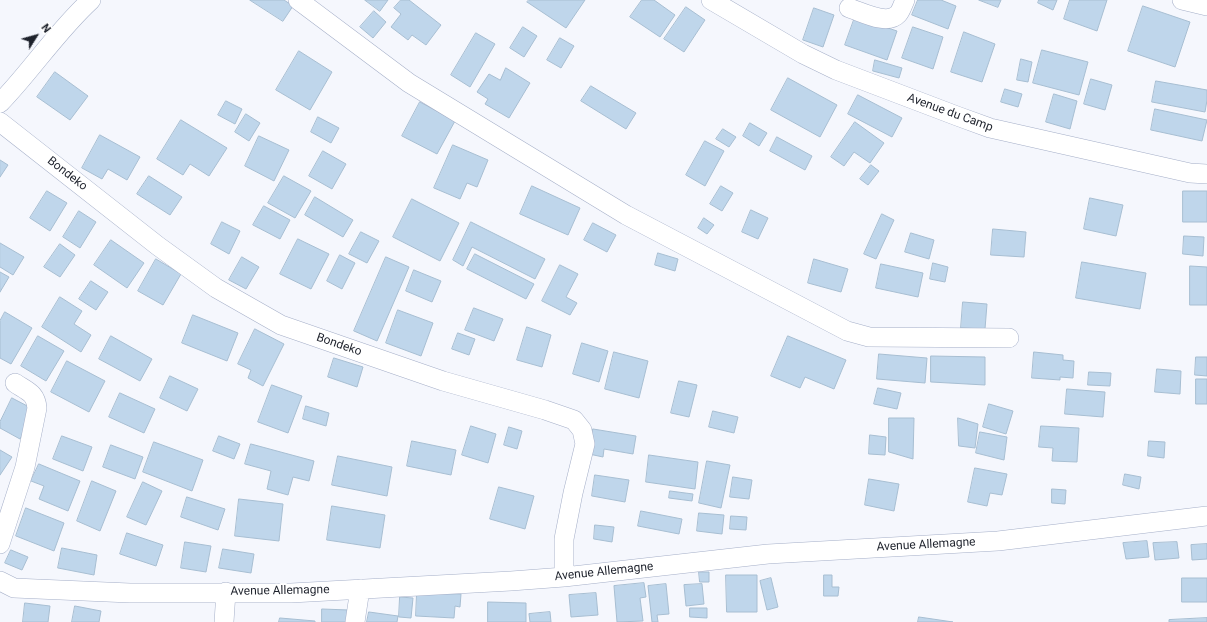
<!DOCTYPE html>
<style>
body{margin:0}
#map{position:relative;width:1207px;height:622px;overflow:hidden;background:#f5f7fd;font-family:Roboto,sans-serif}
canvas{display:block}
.north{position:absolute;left:16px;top:16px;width:40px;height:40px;-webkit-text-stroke:3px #fff;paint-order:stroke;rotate:53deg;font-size:11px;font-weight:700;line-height:16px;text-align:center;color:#1e222c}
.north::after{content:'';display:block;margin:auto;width:14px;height:18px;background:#1e222c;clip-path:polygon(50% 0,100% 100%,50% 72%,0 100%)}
</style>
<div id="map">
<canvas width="1207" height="622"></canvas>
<div class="north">N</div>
</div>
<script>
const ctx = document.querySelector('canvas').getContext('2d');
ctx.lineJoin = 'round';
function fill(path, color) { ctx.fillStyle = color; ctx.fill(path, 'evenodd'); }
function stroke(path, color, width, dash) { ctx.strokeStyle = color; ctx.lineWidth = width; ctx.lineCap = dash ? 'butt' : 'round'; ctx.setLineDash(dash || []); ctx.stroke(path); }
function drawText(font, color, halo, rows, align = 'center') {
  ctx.font = font + ' Roboto,sans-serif'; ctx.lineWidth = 4; ctx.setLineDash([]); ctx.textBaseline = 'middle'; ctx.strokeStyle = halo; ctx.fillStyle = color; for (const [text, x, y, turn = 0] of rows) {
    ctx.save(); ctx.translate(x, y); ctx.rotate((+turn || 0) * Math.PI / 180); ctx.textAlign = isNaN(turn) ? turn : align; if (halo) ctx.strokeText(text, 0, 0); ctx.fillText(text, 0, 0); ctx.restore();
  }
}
const building = new Path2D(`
 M250,0H284L293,6L283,21Z
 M365,0H388L380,11Z
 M401,0H409L441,25L426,45L412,35L408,40L391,27L401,14L394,8Z
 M529,0H585L566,28L527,2Z
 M642,0H654L675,15L660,37L630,17Z
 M918,0H941L956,6L948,29L912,15Z
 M979,0H1001L998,7Z
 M1039,0H1057L1053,10L1038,3Z
 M1070,0H1107L1097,31L1064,19Z
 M1143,6L1190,22L1175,67L1128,51Z
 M686,7L705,20L684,52L664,39Z
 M814,8L834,15L823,47L803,40Z
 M374,11L386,22L373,38L360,27Z
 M855,17L897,31L887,60L845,45Z
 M523,27L537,36L524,57L510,48Z
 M913,27L943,37L933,69L902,58Z
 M964,32L995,44L982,82L951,72Z
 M476,33L495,44L470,87L451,75Z
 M560,38L574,46L561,68L547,60Z
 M1042,50L1088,62L1079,95L1033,83Z
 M299,51L332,72L310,110L276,90Z
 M1021,59L1032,62L1028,82L1017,80Z
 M875,60L902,68L899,78L873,71Z
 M506,68L530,83L509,118L485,104L488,99L477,92L489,74L500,80Z
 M55,72L88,96L70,120L37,97Z
 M788,78L837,105L820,137L771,110Z
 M1091,79L1112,85L1105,110L1084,104Z
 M1156,81L1207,90V100L1205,112L1152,102Z
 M591,86L636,113L626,129L581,101Z
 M1005,89L1022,94L1018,107L1001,102Z
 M1054,94L1077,101L1070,129L1046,122Z
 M858,95L902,118L892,137L848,114Z
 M226,101L242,109L235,124L218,115Z
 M420,102L455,121L437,154L402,136Z
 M1155,109L1207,120L1202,141L1151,130Z
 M246,114L260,123L249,141L235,132Z
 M318,117L339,128L331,143L311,132Z
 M181,120L227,148L209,176L190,164L183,175L157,159Z
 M855,122L884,143L870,163L854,152L844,166L831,157Z
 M750,123L767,133L759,146L743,136Z
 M723,129L736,137L729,147L716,139Z
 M100,135L140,157L127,180L108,169L102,179L82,168Z
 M259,136L289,150L274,181L245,166Z
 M777,137L812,156L805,170L770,151Z
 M705,141L724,151L705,186L686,175Z
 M453,145L488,160L477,187L467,183L460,199L434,188Z
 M323,151L346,164L332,189L309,176Z
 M0,160L8,165L0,177Z
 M871,165L879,171L868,185L860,179Z
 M149,176L182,197L170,215L137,194Z
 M284,176L311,191L295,218L268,203Z
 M532,186L580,208L568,235L520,214Z
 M721,186L733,193L722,211L710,204Z
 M47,191L67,203L50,231L30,218Z
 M1183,191H1207V222H1183Z
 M315,197L353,220L343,237L305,215Z
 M1090,198L1123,205L1116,236L1084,229Z
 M412,199L459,223L440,261L393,237Z
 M264,206L290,220L280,239L253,225Z
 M751,210L768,218L758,239L742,232Z
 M79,211L96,222L80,248L63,237Z
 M882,214L894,220L876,259L864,254Z
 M704,218L714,225L707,234L698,228Z
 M222,222L240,231L229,254L211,244Z
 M471,222L545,259L535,279L472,247L463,266L453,260Z
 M593,223L616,235L607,252L584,240Z
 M993,229L1026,232L1024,257L991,255Z
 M361,232L379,241L367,263L349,254Z
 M911,233L934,240L929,259L905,252Z
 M1184,236L1204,237L1203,256L1183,254Z
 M298,239L329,254L311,289L280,274Z
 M111,240L144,263L127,288L94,265Z
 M0,243L24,257L13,275L0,267Z
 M60,244L75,255L60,277L44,267Z
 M658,253L678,259L675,271L655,265Z
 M475,254L534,284L526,299L467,269Z
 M340,255L355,263L342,289L327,281Z
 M242,257L259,267L246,289L229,280Z
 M386,257L409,267L377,341L354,331Z
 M156,259L181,274L163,305L138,291Z
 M814,259L848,269L841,292L808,283Z
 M1082,262L1146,273L1140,309L1076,298Z
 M933,263L948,267L945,282L930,279Z
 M881,264L923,273L918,297L876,288Z
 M560,265L578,274L566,297L577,303L570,315L542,301Z
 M1190,266L1207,267V305H1190Z
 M414,270L441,281L432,302L406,291Z
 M0,272L9,277L0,292Z
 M91,281L108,292L96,310L79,299Z
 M60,297L82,311L74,324L91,335L81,352L42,327Z
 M963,302L987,304L985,329L961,328Z
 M474,308L503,319L494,341L465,330Z
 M398,310L433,323L421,356L386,343Z
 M5,312L32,328L11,364L0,358V321Z
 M193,315L238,333L227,361L182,343Z
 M527,327L551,335L542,367L517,360Z
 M255,329L284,344L263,386L248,378L251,370L238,364Z
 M458,333L475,339L469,355L452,349Z
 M38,336L64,351L46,381L21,366Z
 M111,336L152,359L140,381L99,359Z
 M788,336L846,360L834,389L805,377L800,388L771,376Z
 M582,343L608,351L599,382L573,374Z
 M614,352L648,361L639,398L605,389Z
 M1034,352L1063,355V360L1074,361L1073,378L1060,377V380L1032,378Z
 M879,354L927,358L925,383L877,379Z
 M931,356L985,357V385L931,382Z
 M1196,357H1207V376L1195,375Z
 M334,358L363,367L357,387L328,377Z
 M67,361L105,381L89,412L51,392Z
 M1157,369L1181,371L1180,394L1155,392Z
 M1089,372L1111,373L1110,386L1088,385Z
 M170,376L198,389L187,411L160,398Z
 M1196,379H1207V404H1196Z
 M679,381L697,385L689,417L671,413Z
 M272,385L302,396L288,433L258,422Z
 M878,388L901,393L897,409L874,404Z
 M1067,389L1105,392L1103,417L1065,414Z
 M120,393L155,409L144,433L109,417Z
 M12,398L35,410L20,439L0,428V422Z
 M989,404L1013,411L1006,434L983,427Z
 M306,406L329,413L326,426L303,419Z
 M713,411L738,417L734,433L709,427Z
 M889,418H914L913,459L889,452Z
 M958,418L978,424L975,448L959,446Z
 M471,426L496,434L488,463L462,455Z
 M1041,426L1079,428L1077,462L1052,461L1053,448L1039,447Z
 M509,427L522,431L517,449L504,445Z
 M593,429L636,436L633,454L604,449L603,457L589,454Z
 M980,432L1007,437L1004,460L976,453Z
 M870,435L886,437L885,455L869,454Z
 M62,436L92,447L83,471L53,459Z
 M219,436L240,444L234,459L213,451Z
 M412,441L456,450L451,475L407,466Z
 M1149,441L1165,442L1164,458L1148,456Z
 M154,442L203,460L192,491L143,472Z
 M251,444L314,461L309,481L293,477L288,495L267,489L271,471L245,464Z
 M111,445L143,457L135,479L103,467Z
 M0,450L12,457L0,475Z
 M649,455L698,462L695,489L646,482Z
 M338,456L392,467L387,496L332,485Z
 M707,461L730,465L721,508L699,503Z
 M39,464L80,481L68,511L39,499L44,486L31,481Z
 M975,468L1007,474L1002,495L990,493L987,506L968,502Z
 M1125,474L1141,477L1139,489L1123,485Z
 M595,475L629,480L625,502L592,496Z
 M733,477L752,480L749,499L730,497Z
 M869,479L899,484L894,511L865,505Z
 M92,481L116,491L100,531L77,521Z
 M143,482L162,491L146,525L127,517Z
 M499,487L534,496L525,529L490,519Z
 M1052,489L1066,490L1065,504L1052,503Z
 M670,491L693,494L692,501L669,498Z
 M187,497L225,509L218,530L181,517Z
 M239,499L283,504L279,541L235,536Z
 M332,506L385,515L380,548L327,540Z
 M26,508L64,523L54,551L16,536Z
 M641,511L682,519L679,534L638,526Z
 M699,513L724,515L722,534L697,531Z
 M731,516L747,517L746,530L730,529Z
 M595,525L614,527L612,542L594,539Z
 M127,533L163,545L156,566L120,554Z
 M1147,541L1149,557L1126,559L1123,543Z
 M185,542L211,546L206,572L181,568Z
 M1177,542L1179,558L1155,560L1153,543Z
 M1207,544V559L1192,560L1191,545Z
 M62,548L97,555L94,575L58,568Z
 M223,549L254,554L251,573L219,568Z
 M11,550L28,557L22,570L5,563Z
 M699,572H709V582H700Z
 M726,575H757V612H727Z
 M824,575H832V587H839L838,596H824Z
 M771,578L778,607L767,610L760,581Z
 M1182,578H1207V602H1182Z
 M644,583L646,597L640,598L643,621L617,622L614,586Z
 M666,584L669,614L657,615L658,622H652L648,586Z
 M702,584L704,604L686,606L684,585Z
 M417,593L461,594L460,607L455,606L454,618L416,616Z
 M596,593L598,615L571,617L569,595Z
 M400,597L413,598L411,618L399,617Z
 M488,602L526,603V622H488Z
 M25,603L50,606L48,622H23Z
 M75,606L101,611L99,622H72Z
 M690,608H707V618L690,617Z
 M322,609L349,610L348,622H322Z
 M369,612L398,616L397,622H367Z
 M550,612L551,622H530L529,614Z
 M919,617L953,622H918Z
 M280,618L315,621V622H279Z
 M1207,618V622H1169V620Z`);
const street = new Path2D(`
 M298,0L409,83L626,215L847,331L869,337L1009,338
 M711,0L803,54L836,70L957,116L990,128L1190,173L1207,174
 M1182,0L1207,6
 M849,8C862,12 887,26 898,14C901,11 903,4 905,0
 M0,103C32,70 57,31 91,0
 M0,122L158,246L216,288L281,325L443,381L545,410L574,420L582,430L585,444L573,493L564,539V577
 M0,544L25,467L37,408C36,393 27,391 15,383
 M0,581L14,588L130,593H291L511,581L564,577L768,554L998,541L1207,516
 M224,622L226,592
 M355,622L360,589`);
const streetNames = [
 ["Avenue du Camp",950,113,20],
 ["Bondeko",67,174,38],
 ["Bondeko",339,345,19],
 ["Avenue Allemagne",926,545,-3],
 ["Avenue Allemagne",604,572,-6],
 ["Avenue Allemagne",280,591,-1]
];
fill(building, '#bfd6eb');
stroke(building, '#a7bed2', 1);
stroke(street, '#a5afc8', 20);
stroke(street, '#fff', 19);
drawText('12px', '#1e222c', '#fff', streetNames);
</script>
